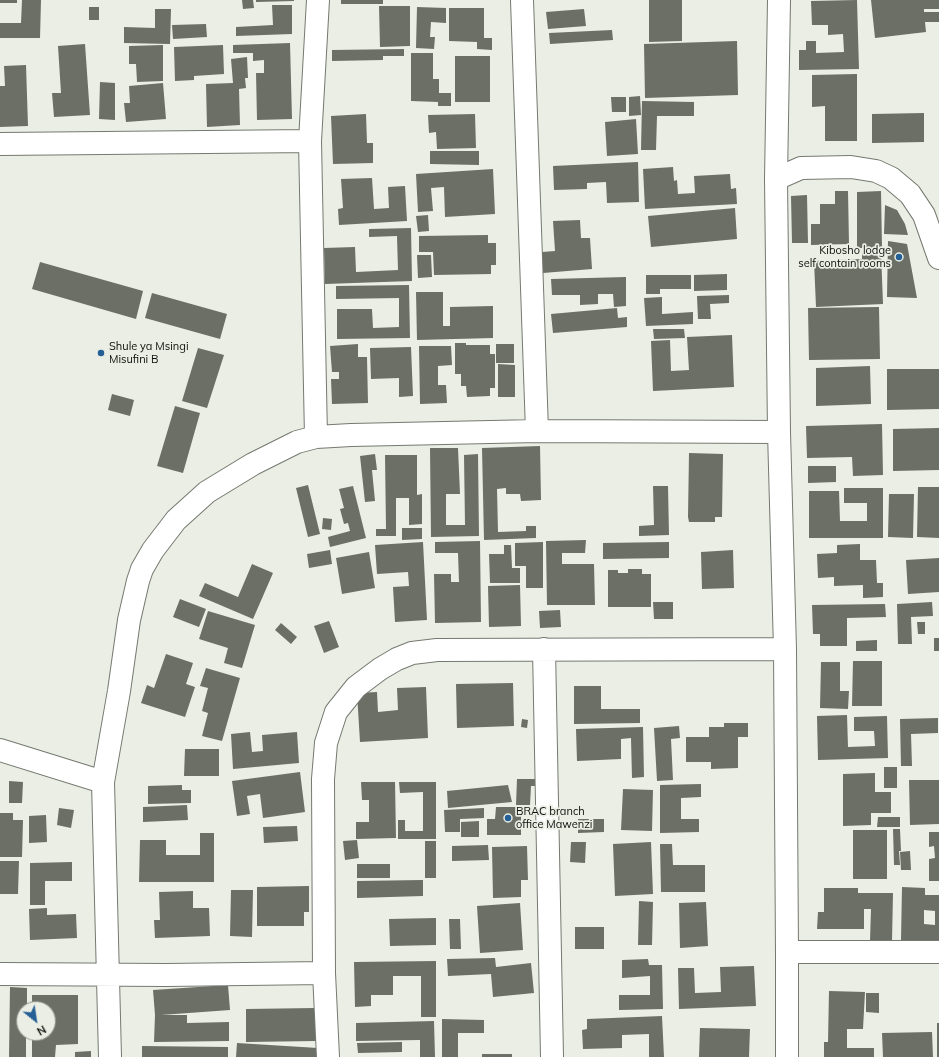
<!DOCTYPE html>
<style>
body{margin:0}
#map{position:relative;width:939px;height:1057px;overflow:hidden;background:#eaeee4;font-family:Mulish,sans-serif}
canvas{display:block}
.north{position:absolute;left:16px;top:1001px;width:40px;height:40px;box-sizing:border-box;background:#eaeee4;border:1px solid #92948d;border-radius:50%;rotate:150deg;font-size:11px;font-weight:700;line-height:16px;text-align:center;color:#0d0e0b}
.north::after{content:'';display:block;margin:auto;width:14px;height:18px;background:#245f96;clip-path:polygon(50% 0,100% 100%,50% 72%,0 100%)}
</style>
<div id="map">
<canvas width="939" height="1057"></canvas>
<div class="north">N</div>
</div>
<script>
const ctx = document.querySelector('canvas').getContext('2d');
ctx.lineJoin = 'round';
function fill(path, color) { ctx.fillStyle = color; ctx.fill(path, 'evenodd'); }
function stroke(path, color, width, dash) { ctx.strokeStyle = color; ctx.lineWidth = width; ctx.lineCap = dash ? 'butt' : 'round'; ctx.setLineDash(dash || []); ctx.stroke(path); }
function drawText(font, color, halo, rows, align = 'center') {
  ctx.font = font + ' Mulish,sans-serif'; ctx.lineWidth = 3.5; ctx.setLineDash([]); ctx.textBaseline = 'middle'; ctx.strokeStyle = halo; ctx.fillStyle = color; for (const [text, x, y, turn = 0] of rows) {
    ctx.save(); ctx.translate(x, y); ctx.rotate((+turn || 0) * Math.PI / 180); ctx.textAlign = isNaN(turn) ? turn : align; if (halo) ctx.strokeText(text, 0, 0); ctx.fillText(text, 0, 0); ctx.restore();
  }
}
const building = new Path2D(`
 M0,0H17V3H0Z
 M22,0H41L40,38H0V23H21Z
 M242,0H253L254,8L243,9Z
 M256,0H294V1L256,2Z
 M341,0H383V4H341Z
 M649,0H682V41L649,42Z
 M857,0L859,69L799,70V50H806V41H816V53L844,52L843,34L828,35V25H812L811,1Z
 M871,0H939V9H924V12H939V22H925L926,32L875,38Z
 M272,5H292V34L236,36V27L273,25Z
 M379,6H410V46L380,47Z
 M89,7H99V20H89Z
 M417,7L446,8V23L431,22L430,37H435L434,49L416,48Z
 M449,8H484V38H492V50L477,49V42L449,41Z
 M155,9H171L170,44L124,43V27L155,28Z
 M584,9L586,26L548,29L546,12Z
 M206,24L207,37L173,39L172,25Z
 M612,30L613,40L550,44L549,33Z
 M737,41L738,95L645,98L644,44Z
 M290,43L292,119L257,120L256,73H264V60L253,61V53H233V45Z
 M85,44L90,115L54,117L52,93H61L58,46Z
 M163,45V81L137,82L136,64H129V46Z
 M223,45L224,74L194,76V80L175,81L174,47Z
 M404,49V56H383V60L332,61V50Z
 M411,53H433V79H439V93H451V106H438V102L411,101Z
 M455,56H490V102H455Z
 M247,57L248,78H245L246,88L239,89L240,125L207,127L206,84L233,83L231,59Z
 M26,65L28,126L0,127V86H5L4,66Z
 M857,74V141H825V106L812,107V75Z
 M100,82L115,83V120L99,119Z
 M163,83L166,119L126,122L124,103H130L129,86Z
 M640,96L641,115L629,116V97Z
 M611,97H626V112H612Z
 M642,101L694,102V116H657L656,150H641Z
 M924,113V142L872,143V114Z
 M366,114L367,143H373V163L333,164L331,116Z
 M475,114L476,148L437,149L436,132L429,133L428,115Z
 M636,119L638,154L607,156L605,122Z
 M430,151H479V165L430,164Z
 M638,162L639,202L607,203L606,182L587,183V189L554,190L553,166Z
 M673,167L674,181L677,180L678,194L695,193L694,176L730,174L731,189L736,188L737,204L645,209L643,169Z
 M493,169L495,214L445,217L444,187L431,188L433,211L418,212L416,174Z
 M372,178L374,209L389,208L388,187L405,186L407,221L339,225L338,209L343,208L341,179Z
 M835,191H848L849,244L811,245V224H820V204H835Z
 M881,191L882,248H857V192Z
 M807,195L808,243H792L791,196Z
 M885,205L897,210L905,224L908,235L884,234Z
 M735,208L737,239L651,247L648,216Z
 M428,215L429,231L418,232L416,216Z
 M580,220L581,238H590L592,269L543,273L542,252L555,251L553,221Z
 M411,228L412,281L325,284L324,248L355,247L356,272L398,270L397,236L369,237V229Z
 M488,235V243H496V265H491V274L434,275L433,252H419V236Z
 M888,241L907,244L917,298L887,297Z
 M862,252H881L883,304L816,307L814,261L862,259Z
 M417,255H431L432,277L418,278Z
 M40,262L143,291L136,319L32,289Z
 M727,274V290L694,291V275Z
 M646,275H691V289H660V294H646Z
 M626,277V306L614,307L613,294H598V304L580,305V295H552L551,279Z
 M409,285L410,338L337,339V309H372L373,328L399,327V298L336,299V286Z
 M416,292H443V326H450V307L493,306V338L417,340Z
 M152,293L227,314L220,339L145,318Z
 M729,295V303L710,304L711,319H698L697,296Z
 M662,297V314L693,312V324L646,326L644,298Z
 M879,307L880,359L809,360L808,308Z
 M617,308L618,318L627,317V327L553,333L551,314Z
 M653,329H684L685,338L654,339Z
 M732,335L734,387L653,391L651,341L670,340L671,371L689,370L687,337Z
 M455,343H466V345H490V354H495V388H490V396L467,397L466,386H461V374H455Z
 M358,344V357H367L368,403L332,404L331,379H339V372H332L330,346Z
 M496,344H514V363H496Z
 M419,346H451L452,365L438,366V385H446L447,403L420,404Z
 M411,347L413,396L399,397V378L371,379L370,348Z
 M198,348L224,355L207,408L182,401Z
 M498,364L515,365V397H498Z
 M870,366L871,404L816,406V368Z
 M887,369H939V409L887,410Z
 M112,394L134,400L130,416L108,410Z
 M175,406L200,413L183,473L157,466Z
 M882,424L883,475L853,476L852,457L807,458L806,426Z
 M939,428V470L893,471V429Z
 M540,446L541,500L521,501L520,494H506V488L497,489L498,532L526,531V526H536V538L484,540L482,448Z
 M430,448H458L460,494H446V525H465L464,455L478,454L479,536L431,537Z
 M689,453L723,454L722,517H715V522H689L688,517Z
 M375,454L377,470H372L375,501L365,502L360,456Z
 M385,455H417V495L422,494V524L409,525V498H396V536H376V529H386Z
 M808,466H836V482L808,483Z
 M308,485L320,534L308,537L296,488Z
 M353,486L366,538L330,547L328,537L350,531L348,523L344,524L340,509L344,508L339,489Z
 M653,486H668L669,535L639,536V526L654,525Z
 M918,487H939V538L917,537Z
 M844,488H883V538H809V491H839L840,521H867V503H844Z
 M889,494H914L913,538L888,537Z
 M323,518L332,519L331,530L322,529Z
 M402,528H422V539L402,540Z
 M586,540L585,553H562V564H594L595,605H547L546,541Z
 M480,541L481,622L435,623L434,574H451V582H459L458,553H435V542Z
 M423,542L427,620L395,622L393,587L409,586L408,572L377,574L375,545Z
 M543,542V588H526V566H515V543Z
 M669,542V558L603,559V543Z
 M860,544V560H876L877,583H883V597L863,598V585L834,586V577L818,578L817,554L837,553V545Z
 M504,545H511L512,568H520V583H490L489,554H504Z
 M330,550L332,564L309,568L307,554Z
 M733,550L734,588L702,589L701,552Z
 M369,552L375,588L342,594L336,558Z
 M939,558V592L908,594L906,560Z
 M252,564L273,573L253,619L199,596L205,583L238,597Z
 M628,569H642V574H651V607H608V570H618V573H628Z
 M520,585L521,626L489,627L488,586Z
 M180,599L206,609L199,627L173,617Z
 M653,602H673V619H654Z
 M932,602L933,616L911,617L912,644H898L897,604Z
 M885,604L886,617L847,618V646H820V634H813L812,605Z
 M560,610L561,627L540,628L539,611Z
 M208,611L255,625L242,668L224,663L228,648L199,639Z
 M329,621L339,647L324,653L314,626Z
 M917,622H925V634H918Z
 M281,623L297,637L291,644L275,630Z
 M934,638H939V651H934Z
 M877,640V651H856V641Z
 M166,654L193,663L186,684L195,687L185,717L141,703L147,685L154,688Z
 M853,661H882V706H852Z
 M821,662H840V691H849L848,709L820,708Z
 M206,668L240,678L222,741L202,736L208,713L202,711L208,688L200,686Z
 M513,683L514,726L457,728L456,684Z
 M574,686H601V709H640V723L574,724Z
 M426,687L428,738L360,742L357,693L377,692L378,712L398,710L397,688Z
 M847,715L848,747L875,746L874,731H854V717L887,716L888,758L818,760L817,716Z
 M938,718V733L911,734L912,766H901L900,719Z
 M522,719L528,720L527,728L521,727Z
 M724,723H748V737H738V768L711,769V762H686V737H709V727H724Z
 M679,726L680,738L671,739L673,780L657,781L654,728Z
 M643,727L644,777L632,778L631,738L621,739V759L577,761L576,729Z
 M250,732L252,752L263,751L262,735L297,732L299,763L233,769L231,734Z
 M185,749H219V776H184Z
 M884,767H897V788H884Z
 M300,772L305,812L263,818L260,794L247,796L250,814L237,816L232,781Z
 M875,773V792H891V813H871V825L843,826V774Z
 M517,779H535V786H531L530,805H516Z
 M909,780H939V824L910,825Z
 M9,781L23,782L22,803H9Z
 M361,782H395L396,838L356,839V822H369V800H362Z
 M399,782H436V839H398V820H405V831H423V792L400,793Z
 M701,784V797L681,798V819H699V832L660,833V785Z
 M182,785V790H191V803L148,804V786Z
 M508,785L512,802L448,808L447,791Z
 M623,789L653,790L652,831L621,830Z
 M187,805L188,820L143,822V807Z
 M496,807H521V835H487V819H495Z
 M59,808L74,810L71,828L57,825Z
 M484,808V818L460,819V832H445L444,810Z
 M0,813H13V820H23L22,857H0Z
 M46,815L47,842L29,843V816Z
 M878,817H900V827H877Z
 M578,819H604V832L578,833Z
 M479,821V837H461V822Z
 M297,826L298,841L264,843L263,827Z
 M893,829H900L901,851H899L900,865H894Z
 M853,830H887V879H853Z
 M929,832H939V881H929V859L935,858L934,846L929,847Z
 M200,833H214V882H139L140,840H166V855H200Z
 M357,840L359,858L345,860L343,841Z
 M425,841H436V878H425Z
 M571,842H586L585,863L570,862Z
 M651,842L653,894L615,896L613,844Z
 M660,844H672L673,865H705V892H661Z
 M488,845L489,860L452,861V846Z
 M527,846L528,880H521V897L493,898L492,847Z
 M910,851L911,870H901L900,852Z
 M0,861H19L18,894H0Z
 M72,862V881H45V905H30V863Z
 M357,864H390V878H357Z
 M423,880V896L357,898V881Z
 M309,886V912H304V926H257V887Z
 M902,887L925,888V895H939V941L901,940ZM924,910L935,911V925L924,924Z
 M824,888H858V893H893L892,941H870L871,909H864V929H817L818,912H824Z
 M231,890H253L252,937L230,936Z
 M193,891V908H209L210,936L155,938L154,920H160L159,892Z
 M639,901L653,902L652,945H638Z
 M706,902L708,946L680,948L679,903Z
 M520,903L523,950L480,953L477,906Z
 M47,908V915L76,914L77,938L30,940L29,909Z
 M436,918V945L390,946L389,919Z
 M449,919H460L461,949H450Z
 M575,927H604V949H575Z
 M495,958L496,967L531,963L534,993L493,997L491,974L448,976L447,959Z
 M648,959L649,965H662L663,1009L619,1010V995H650V976L622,978V960Z
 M436,961V1017H421V976H393V995H371V1006L355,1007L354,962Z
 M754,966L756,1006L679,1009L678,968H694L695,993L721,992L720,967Z
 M228,985L230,1010L161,1015H187V1023L229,1022V1041L154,1042L155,1015L153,990Z
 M10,987L27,988V1009H24V1033H26V1057H9Z
 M829,991L865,992L863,1029H847V1048H874V1057H824V1042H828Z
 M866,993H879V1013L866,1012Z
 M32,995H78V1044L56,1045L55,1057H32V1033H48V1009H32Z
 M315,1008L316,1041L246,1042V1009Z
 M662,1016L664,1057H649V1034L622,1035V1048L583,1049L582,1030L587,1029V1019Z
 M442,1019L484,1020V1033H458V1057H442Z
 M434,1021L435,1057H420V1040L356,1041V1023Z
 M937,1023H939V1057H937Z
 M700,1028L750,1029L749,1057H699Z
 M932,1032L933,1057H883L882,1033Z
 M402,1042V1052L358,1053L357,1043Z
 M237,1043L318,1048V1057H236Z
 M142,1046L228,1047V1057H142Z
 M91,1051V1057H75V1052Z
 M482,1054H512V1057H482Z`);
const minor = new Path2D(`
 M522,0L537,431
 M779,0L776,179L779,432L785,649L787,952V1057
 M0,144L310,141
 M776,179L801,168L851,167L876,171L891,178L910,194L924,215L939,258
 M316,437L310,141L318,0
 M544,649L552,1057
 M0,750L103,782
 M787,952H939
 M0,974L166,975L324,973
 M110,1057L103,782L119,691L129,620L138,581L142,569L153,550L176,520L207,492L253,464L297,442L316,437L351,435L537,431L779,432
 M328,1057L324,973L323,779L326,743L336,712L356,687L380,669L397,659L412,653L437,650L785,649`);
const markers = [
 [899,257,4,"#245f96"],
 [101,353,4,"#245f96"],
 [508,818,4,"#245f96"]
];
const poiNames = [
 ["Kibosho lodge",891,251,"right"],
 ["self contain rooms",891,264,"right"],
 ["Shule ya Msingi",109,347],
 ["Misufini B",109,360],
 ["BRAC branch",516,812],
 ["office Mawenzi",516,825]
];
fill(building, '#6b6f66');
stroke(minor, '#757970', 24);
stroke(minor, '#fff', 22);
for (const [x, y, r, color] of markers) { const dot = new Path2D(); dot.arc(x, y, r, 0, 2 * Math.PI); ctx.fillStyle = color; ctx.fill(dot); stroke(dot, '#eaeee4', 1.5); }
drawText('11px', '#0d0e0b', '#eaeee4', poiNames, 'left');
</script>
